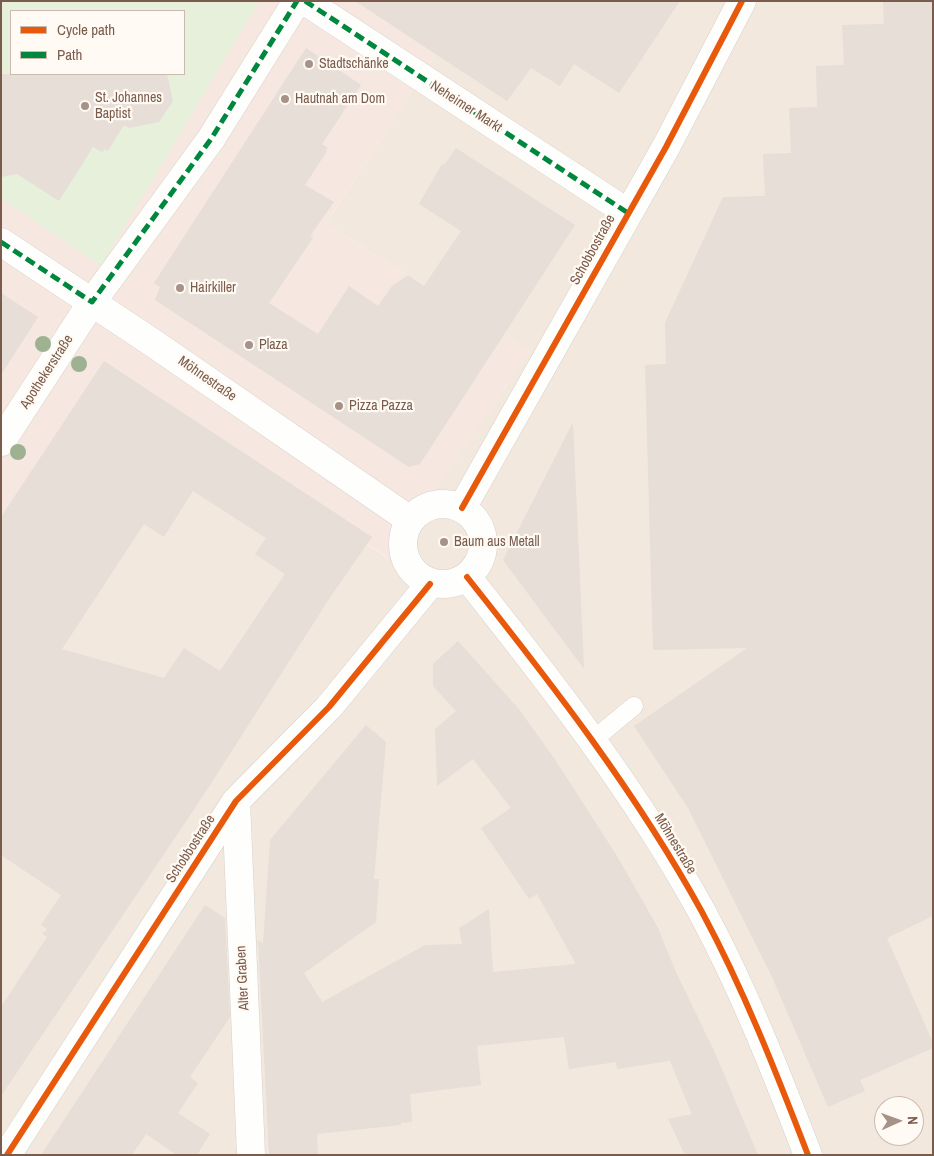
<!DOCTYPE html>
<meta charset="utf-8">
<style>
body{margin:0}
#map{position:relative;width:934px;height:1156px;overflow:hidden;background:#f9f5f0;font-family:"Archivo Narrow",sans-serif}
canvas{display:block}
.frame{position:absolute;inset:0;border:2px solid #7a5c4d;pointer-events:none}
.legend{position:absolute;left:10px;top:10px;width:175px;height:65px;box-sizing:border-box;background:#fffaf3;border:1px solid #cabbb1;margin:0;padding:6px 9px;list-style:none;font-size:15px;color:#7a5c4d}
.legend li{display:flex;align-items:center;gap:10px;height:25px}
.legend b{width:25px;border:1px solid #cabbb1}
.north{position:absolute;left:874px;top:1096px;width:50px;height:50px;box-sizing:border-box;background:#fffaf3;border:1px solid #cabbb1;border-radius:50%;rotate:88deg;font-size:14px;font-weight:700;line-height:20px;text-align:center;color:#7a5c4d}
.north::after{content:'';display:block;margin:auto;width:18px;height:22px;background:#a69286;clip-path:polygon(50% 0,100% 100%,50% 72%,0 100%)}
</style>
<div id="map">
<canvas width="934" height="1156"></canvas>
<div class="frame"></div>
<ul class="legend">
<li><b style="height:6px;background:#e8590c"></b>Cycle path</li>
<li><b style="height:6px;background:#00873e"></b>Path</li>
</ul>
<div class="north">N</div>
</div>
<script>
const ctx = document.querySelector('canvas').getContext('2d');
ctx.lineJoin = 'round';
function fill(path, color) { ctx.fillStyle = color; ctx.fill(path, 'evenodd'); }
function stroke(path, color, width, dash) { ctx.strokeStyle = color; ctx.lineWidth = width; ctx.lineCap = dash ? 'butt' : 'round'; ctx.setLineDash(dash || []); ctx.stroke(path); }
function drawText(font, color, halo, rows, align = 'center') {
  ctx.font = font + ' "Archivo Narrow",sans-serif'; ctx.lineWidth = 4.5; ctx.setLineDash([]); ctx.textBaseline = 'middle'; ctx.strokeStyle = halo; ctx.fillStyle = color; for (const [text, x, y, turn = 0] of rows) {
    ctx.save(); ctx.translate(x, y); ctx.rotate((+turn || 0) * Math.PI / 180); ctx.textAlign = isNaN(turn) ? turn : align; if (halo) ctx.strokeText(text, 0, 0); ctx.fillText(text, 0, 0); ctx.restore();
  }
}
const residential = new Path2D(`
 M470,1H933V1155H1V665L164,409L387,558L530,352L326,224ZM884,1106H914V1136H884Z`);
const commercial = new Path2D(`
 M1,1H470L326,224L530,352L388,558L164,409L1,665ZM11,11H184V74H11Z`);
const green = new Path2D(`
 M1,1H259L101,266L1,198ZM11,11H184V74H11Z`);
const building = new Path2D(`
 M355,1H680L619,93L574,64L560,86L531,68L507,101Z
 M883,1H933V916L887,938L933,1043V1048L860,1080L865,1091L828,1107L772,977L688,808L634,726L747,648L653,650L645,365L666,364L665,323L723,197L765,196L763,154L791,153L789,108L817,107L816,66L844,65L842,25L884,24Z
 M306,48L361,85L322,144L328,148L326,150L327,151L305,185L334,202L310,236L313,238L269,303L318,334L349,286L378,306L392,286L408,275L424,286L461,231L419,204L442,164L444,165L456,148L575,225L420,464L409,467L155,300L160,287L154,283Z
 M1,74H167L173,101L159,122L129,128L124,125L108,151L105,149L102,152L93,147L59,201L17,174L1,177Z
 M1,293L38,317L1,375Z
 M104,361L372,537L331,596L199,802L1,1096V1007L47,937L42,934L47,929L41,925L61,895L1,855V517ZM193,491L266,538L255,554L285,574L220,671L184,648L164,678L62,649L144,524L164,537Z
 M573,422L584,669L503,560Z
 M458,641L518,708L554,758L617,856L658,928L675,970L716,1055L758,1155H685L668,1119L692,1114L670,1061L617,1069L616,1062L569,1069L564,1037L477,1046L481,1085L410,1094L412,1122L401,1123V1125L317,1134L318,1155H269L258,940L263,944L270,840L366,725L386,742L374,879H379L376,922L304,973L322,1002L425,945L462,944L459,928L489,909L493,972L576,964L537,894L529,899L481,828L511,808L473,759L437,786L435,729L456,711L433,686V664Z
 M205,905L225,918L230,1017L190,1077L198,1083L178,1113L210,1134L197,1155H177L146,1134L132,1155H41Z`);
const lane = new Path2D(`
 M593,740L634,706`);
const street = new Path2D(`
 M305,1L628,213
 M1,242L153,343L410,520
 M1,442L92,302L211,139L297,1
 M403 544a40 40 0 1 1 80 0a40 40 0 1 1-80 0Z
 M462,508L666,147L742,1
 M467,577C552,684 636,792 702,912C744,990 776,1072 808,1155
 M236,801L251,1155
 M7,1155L236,801L329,707L430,584`);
const quiet = new Path2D(`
 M305,1L628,213
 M1,242L92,302L211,139L297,1`);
const cycleway = new Path2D(`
 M462,508L666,147L742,1
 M467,577C552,684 636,792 702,912C744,990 776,1072 808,1155
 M7,1155L236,801L329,707L430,584`);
const trees = [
 [43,344],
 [79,364],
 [18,452]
];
const markers = [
 [309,64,5,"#a69286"],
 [285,99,5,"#a69286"],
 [85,106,5,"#a69286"],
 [180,288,5,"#a69286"],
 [249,345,5,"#a69286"],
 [339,406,5,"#a69286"],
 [444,542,5,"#a69286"]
];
const poiNames = [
 ["Stadtschänke",319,64],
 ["St. Johannes",95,98],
 ["Baptist",95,114],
 ["Hautnah am Dom",295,99],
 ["Hairkiller",190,288],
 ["Plaza",259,345],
 ["Pizza Pazza",349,406],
 ["Baum aus Metall",454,542]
];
const streetNames = [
 ["Neheimer Markt",466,107,33],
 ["Schobbostraße",593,250,-61],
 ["Apothekerstraße",47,372,-57],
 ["Möhnestraße",207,379,35],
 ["Möhnestraße",675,844,59],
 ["Schobbostraße",191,849,-57],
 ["Alter Graben",243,978,-93]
];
fill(residential, '#f2e8de');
fill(commercial, '#f6e8e1');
fill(green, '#e7f0db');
fill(building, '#e6ded7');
stroke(lane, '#d7d1cb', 19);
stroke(street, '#d7d1cb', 29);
stroke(lane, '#fefefd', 18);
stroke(street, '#fefefd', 28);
stroke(quiet, '#00873e', 5, [10, 5]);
stroke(cycleway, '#e8590c', 6);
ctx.fillStyle = '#9eb190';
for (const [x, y] of trees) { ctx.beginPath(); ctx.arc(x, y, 8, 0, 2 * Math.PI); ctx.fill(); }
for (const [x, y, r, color] of markers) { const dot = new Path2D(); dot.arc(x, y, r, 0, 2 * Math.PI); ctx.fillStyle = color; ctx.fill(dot); stroke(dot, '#fffaf3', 2); }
drawText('14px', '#7a5c4d', '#fffaf3', poiNames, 'left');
drawText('14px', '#7a5c4d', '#fffaf3', streetNames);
</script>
